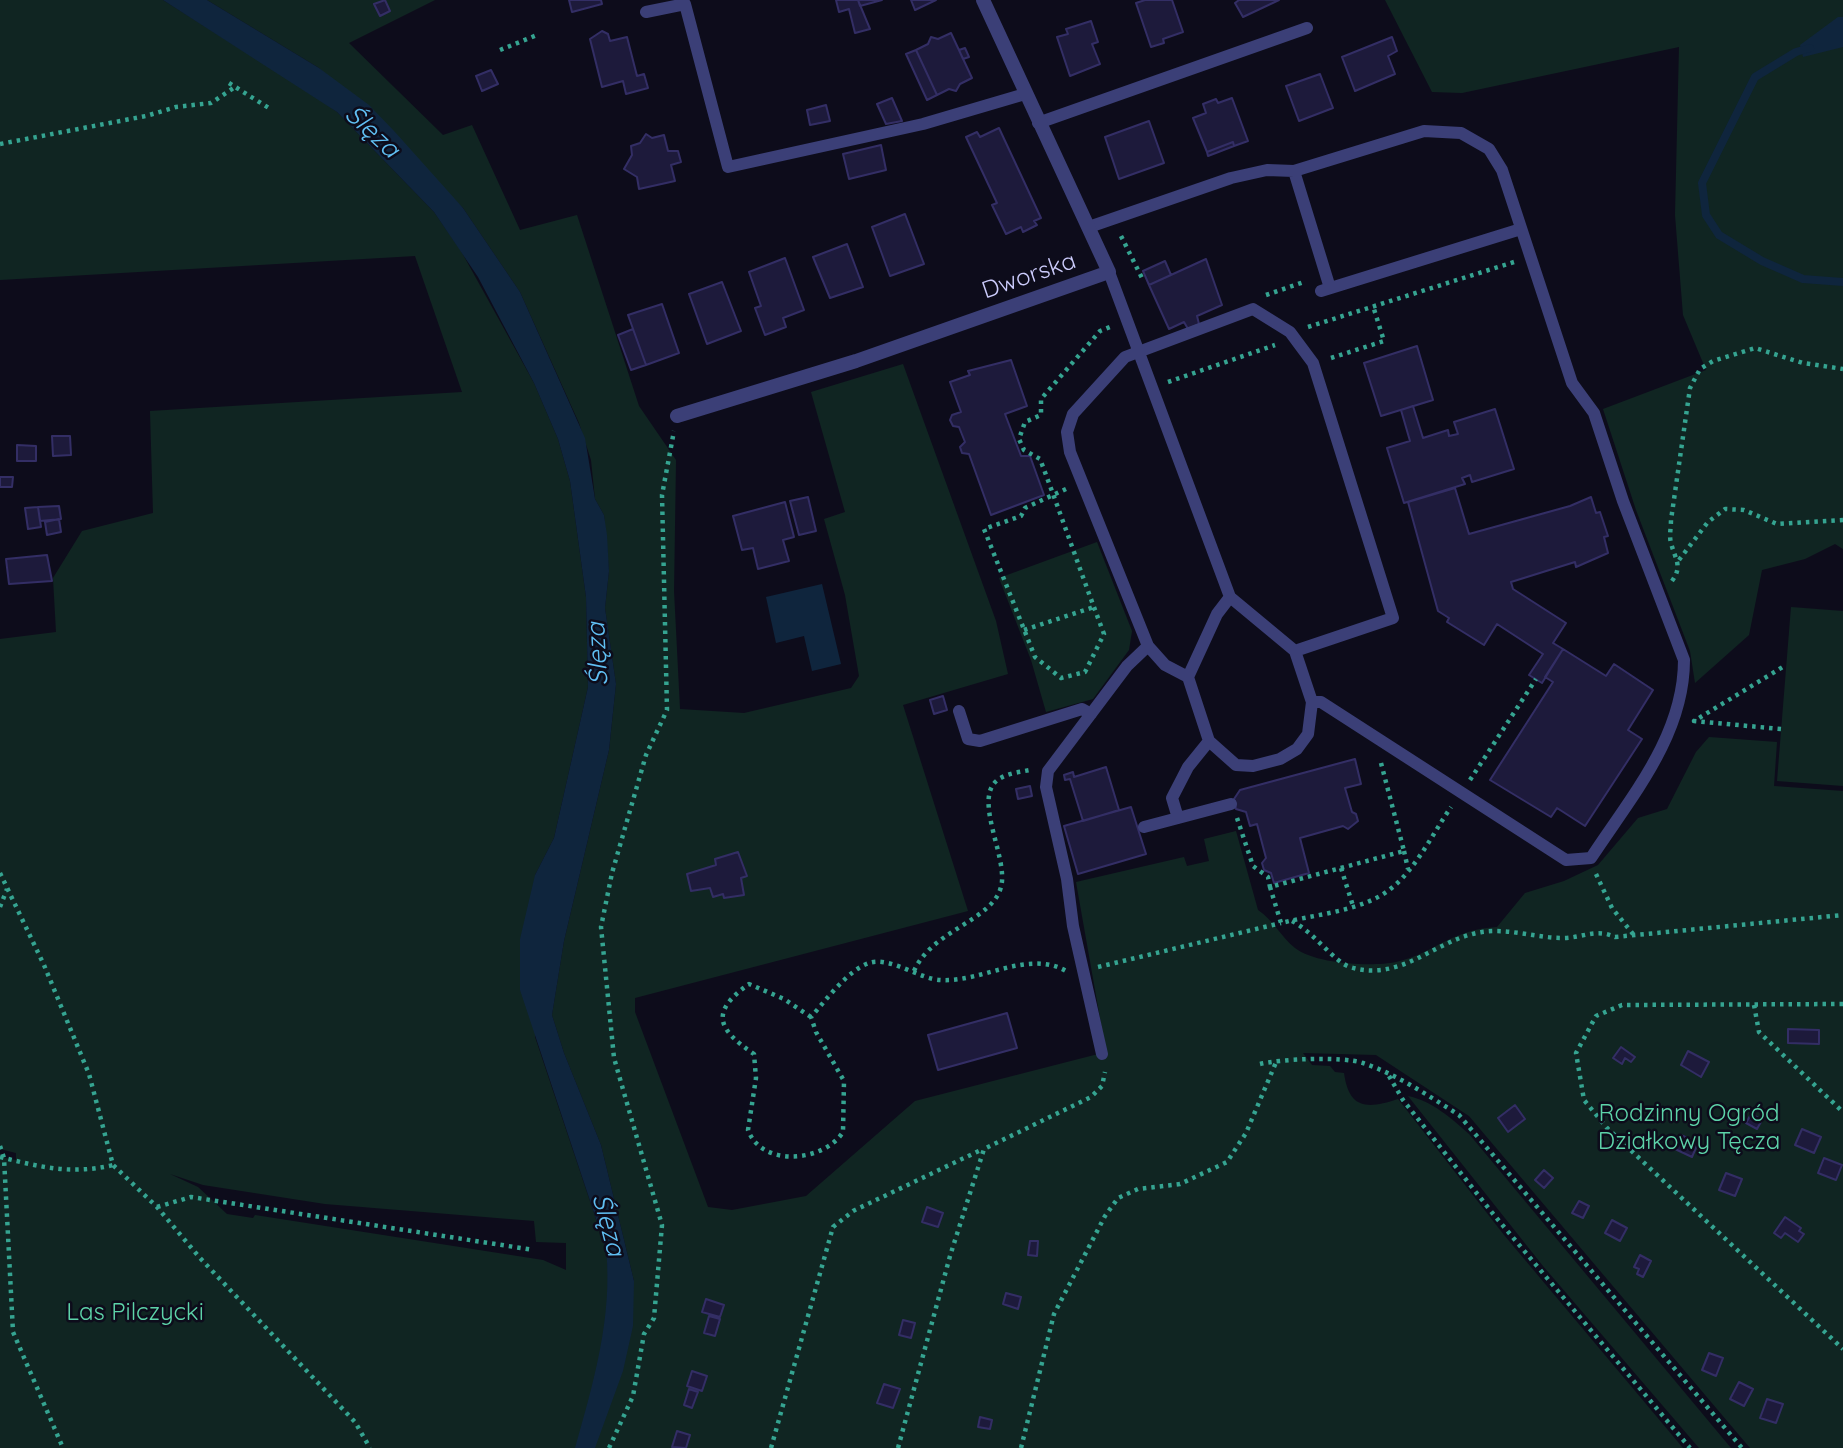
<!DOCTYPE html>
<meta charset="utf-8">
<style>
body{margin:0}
canvas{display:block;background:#0d0c1b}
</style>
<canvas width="1843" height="1448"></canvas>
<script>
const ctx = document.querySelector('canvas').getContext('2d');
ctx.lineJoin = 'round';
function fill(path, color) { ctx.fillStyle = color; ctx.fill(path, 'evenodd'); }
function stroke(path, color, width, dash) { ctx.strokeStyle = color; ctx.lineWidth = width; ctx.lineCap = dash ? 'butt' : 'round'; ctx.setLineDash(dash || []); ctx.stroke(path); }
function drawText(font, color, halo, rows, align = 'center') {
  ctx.font = font + ' Quicksand,sans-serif'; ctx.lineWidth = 5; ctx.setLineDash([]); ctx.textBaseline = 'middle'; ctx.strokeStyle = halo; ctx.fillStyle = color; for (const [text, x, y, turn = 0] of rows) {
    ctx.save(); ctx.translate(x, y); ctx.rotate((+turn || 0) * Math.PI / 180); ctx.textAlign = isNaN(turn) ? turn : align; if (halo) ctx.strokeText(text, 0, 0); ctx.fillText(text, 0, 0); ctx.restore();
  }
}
const green = new Path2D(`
 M0,0H163L315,96L337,112L434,212L461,251L534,383L558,439L570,481L586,597L588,687L554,838L535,875V1037L606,1249L609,1279L634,1281L601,1145L564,1053L552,1015L564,941L609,750L616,684L605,608L609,571L604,515L595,499L591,460L579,423L520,292L463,208L319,68L207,0H435L349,43L443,135L472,125L520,230L577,215L639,406L676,460L674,591L680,709L744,713L851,688L859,676L845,595L824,519L845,512L811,392L903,364L996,621L1008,674L903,705L968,911L635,998V1012L708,1207L732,1210L806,1196L915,1101L1106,1052L1076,882L1184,857L1187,866L1209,861L1204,839L1236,831L1258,910C1274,921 1281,937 1295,948C1315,964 1372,967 1396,962C1433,954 1452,929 1497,927L1525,893L1564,881L1598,865L1638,818L1667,809L1696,752L1709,737L1777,742L1774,786L1843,791V1448H1750L1469,1116L1376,1055L1303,1053L1312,1065L1330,1066L1335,1072L1344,1073C1349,1110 1368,1109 1398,1099L1504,1235L1683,1448H0V1157L16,1160V1153L0,1149V639L56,632L53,578L82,531L153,513L150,411L462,392L415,256L0,280ZM170,1174L203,1185L325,1204L534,1221L536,1242L566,1243V1270L543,1260L255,1215L253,1218L227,1214L198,1187Z
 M1385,0H1843V549L1835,544L1805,559L1762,570L1749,635L1695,683L1690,651L1636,510L1603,409L1706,370L1683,315L1675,215L1679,47L1462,93L1432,92Z
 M1097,542L1132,631L1129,650L1093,699L1046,712L1031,660L999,578Z
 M1791,607L1843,611V786L1777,781Z
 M1408,1096C1432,1101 1451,1118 1469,1134L1731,1448H1699L1543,1266Z`);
const water = new Path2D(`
 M163,0H207L319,68L369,105L395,132L463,208L520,292L585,438L595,499L604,515L607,535L609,571L605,608L616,684L609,750L564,941L552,1015L564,1053L601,1145L634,1281L633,1326L623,1371L595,1448H575C593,1384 613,1317 606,1249L520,990V939L535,875L554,838L588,687L586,597L570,481L558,439L534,383L478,277L434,212L337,112Z
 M1838,17H1843V47L1803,57L1800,45Z
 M822,584L841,664L812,671L804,636L776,643L766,597Z`);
const stream = new Path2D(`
 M1810,48L1796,52L1755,77L1702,183L1706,215L1719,235L1762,261L1803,279L1843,282`);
const building = new Path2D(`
 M385,0L390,11L380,16L374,4Z
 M569,0H601L602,4L572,12Z
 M836,0H858L870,29L855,33L849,9L839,12Z
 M858,0H882L860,6Z
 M911,0H936L915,10Z
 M1145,0H1172L1183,32L1163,39L1164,43L1151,47L1136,3Z
 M1239,0H1279L1243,17L1235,3Z
 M1091,21L1098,42L1092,44L1100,64L1070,76L1057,37L1068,34L1066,29Z
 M602,31L608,34L610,41L627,37L637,76L644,74L648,88L626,94L623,81L602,87L590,39Z
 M951,33L972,78L960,84L956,91L949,89L937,95L916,50L928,44L931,37L938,39Z
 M1392,37L1397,51L1388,56L1395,74L1355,91L1342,57Z
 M965,48L969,57L963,59L959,50Z
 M916,50L937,95L927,100L906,54Z
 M491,70L498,84L482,91L476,76Z
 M1320,74L1333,108L1299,121L1286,86Z
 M892,98L902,121L886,124L877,104Z
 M1232,98L1248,141L1234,146L1233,142L1207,152L1193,118L1206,113L1203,104L1216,99L1218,103Z
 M826,105L830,121L810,125L807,110Z
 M1149,121L1164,163L1119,179L1105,137Z
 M999,128L1041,218L1034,221L1037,225L1023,232L1021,227L1006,234L992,205L997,203L966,137L977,132L980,137Z
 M646,134L652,138L664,135L668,151H678L681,162L671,165L675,181L639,189L637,177L624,169L632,155L631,146L640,143Z
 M1233,142L1234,146L1208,156L1207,152Z
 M881,145L886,170L849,179L843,154Z
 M905,214L924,264L890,276L872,227Z
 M847,244L863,287L830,298L813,257Z
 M785,258L804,310L783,318L786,327L765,335L755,308L761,306L749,272Z
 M1206,259L1222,305L1197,316L1199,324L1188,329L1184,322L1169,329L1149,285Z
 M1165,261L1171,275L1149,285L1143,271Z
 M722,282L741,331L707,344L689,294Z
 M662,304L679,353L646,365L628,315Z
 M633,329L646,365L631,370L618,335Z
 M1417,346L1433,400L1381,416L1364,363Z
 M1011,360L1027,406L1005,414L1021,456H1030L1044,495L991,515L969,454L962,453L960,447L965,442L959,427L953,426L950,420L952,415L961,412L950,382L970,375L968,371Z
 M1413,406L1423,438L1448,430L1449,436L1458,434L1454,422L1495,409L1514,469L1472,482L1470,475L1462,478L1465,484L1404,503L1387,448L1410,441L1401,410Z
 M52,436H70L71,455L53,456Z
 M17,445L36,446V461H17Z
 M0,477H13L12,487H0Z
 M1455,488L1469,534L1570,506L1591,497L1596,513L1600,512L1608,536L1604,537L1608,553L1576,567L1575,562L1511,582L1513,589L1566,623L1553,643L1563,649L1542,683L1529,675L1543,654L1497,624L1484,645L1447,622L1449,618L1438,611L1408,502Z
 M808,497L816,531L799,535L790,501Z
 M785,502L794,537L783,540L789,561L758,569L753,548L742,550L733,516Z
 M59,506L61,519L40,521L38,507Z
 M38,507L41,527L28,529L25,508Z
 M59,519L61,532L47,535L45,522Z
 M47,555L52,581L9,584L6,559Z
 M1563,649L1606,676L1614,664L1653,690L1628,730L1642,739L1585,826L1557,808L1551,817L1490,780L1553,682L1545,677Z
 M943,696L947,710L934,714L930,700Z
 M1355,759L1361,784L1345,788L1352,812L1356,814L1358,821L1348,829L1343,826L1300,838L1309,873L1274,883L1271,873L1264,870L1262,863L1266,858L1257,824L1250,826L1246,812L1236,809L1234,799L1240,790Z
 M1106,767L1119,810L1083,821L1070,779L1065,780L1064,775L1073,772L1074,777Z
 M1030,786L1032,796L1018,799L1016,789Z
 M1131,807L1146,854L1078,874L1064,826Z
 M738,852L747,876L741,878L744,895L724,898L723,894L713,897L710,888L691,891L687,874L716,865L715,859Z
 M1007,1013L1017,1048L938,1070L928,1035Z
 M1788,1029L1819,1030V1044L1788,1043Z
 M1621,1047L1635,1057L1631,1062L1625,1058L1622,1064L1613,1058Z
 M1688,1051L1709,1062L1701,1077L1681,1065Z
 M1515,1105L1525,1119L1508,1132L1498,1118Z
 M1751,1114L1762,1120L1757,1129L1746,1123Z
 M1802,1129L1821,1137L1814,1153L1795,1145Z
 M1681,1135L1698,1143L1692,1157L1675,1149Z
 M1824,1158L1842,1165L1836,1180L1818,1173Z
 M1544,1170L1553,1178L1544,1188L1535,1180Z
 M1726,1173L1742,1179L1735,1196L1719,1190Z
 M1579,1201L1589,1206L1583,1218L1572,1213Z
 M927,1207L943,1213L938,1227L922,1222Z
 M1785,1217L1801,1228L1799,1231L1804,1234L1798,1242L1785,1233L1781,1238L1774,1233Z
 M1612,1220L1627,1228L1620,1241L1605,1233Z
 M1030,1241H1038L1037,1256L1028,1255Z
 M1640,1255L1651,1261L1643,1277L1637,1274L1639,1269L1634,1267Z
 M1006,1293L1021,1297L1018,1309L1003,1304Z
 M706,1299L724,1305L720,1317L702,1312Z
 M709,1316L720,1319L715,1336L704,1333Z
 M903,1320L915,1323L911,1338L899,1335Z
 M1709,1353L1723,1358L1716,1376L1702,1370Z
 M692,1371L707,1376L702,1391L687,1386Z
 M1739,1382L1753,1389L1744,1406L1730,1399Z
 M884,1384L900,1389L893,1408L877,1403Z
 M689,1389L698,1392L692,1408L684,1405Z
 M1767,1399L1783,1404L1776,1423L1760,1418Z
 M980,1417L992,1420L990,1429L978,1427Z
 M677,1431L690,1435L686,1448L672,1447Z`);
const path = new Path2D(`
 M500,50L537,35
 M229,83L272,110
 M0,144L146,116L176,107L211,103L235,87
 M1121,236L1143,280
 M1266,295L1304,282
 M1308,327L1514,262
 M1331,358L1384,341L1373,306
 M1168,382L1275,345
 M1066,489L1025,508L1021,516L984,529L1035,657L1061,678L1085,672L1104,634C1082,576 1062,517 1040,459L1024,450L1019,439L1025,422L1041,415V399L1100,331L1110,327
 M1679,560L1708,522L1725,509L1744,510L1777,524L1843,520
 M1672,581C1683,566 1675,559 1671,543C1669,536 1671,528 1671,520L1690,388L1700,369L1713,361L1755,348L1803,363L1843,369
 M1024,630L1094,607
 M1781,729L1694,721L1786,665
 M1381,763L1404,851L1270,887L1281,923C1313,915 1351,912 1380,896C1412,878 1431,836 1451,807
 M1470,780L1536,679
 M1237,818L1253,866L1268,877L1270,887
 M1404,851L1408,869
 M1341,868L1353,906
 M0,873L44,965L89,1074L113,1165L157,1207L200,1258L355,1422L370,1448
 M1596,874L1612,908L1633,934
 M0,907L7,889
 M1292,921C1314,932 1334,962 1350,967C1402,983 1435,939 1482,932C1509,928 1536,938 1563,938C1582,938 1596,928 1615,937L1843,915
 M1098,967L1281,923
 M914,971C932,930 992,921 1001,887C1009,858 971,797 999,779C1008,773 1020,772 1030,770
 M1843,1004L1622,1005L1596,1016L1576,1053L1584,1100L1607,1128L1843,1349
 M1754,1005L1759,1032L1843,1112
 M811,1017L784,999L749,984C708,1013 719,1030 754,1054L756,1078L748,1130C762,1168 824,1162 843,1132L844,1081L816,1032L811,1017C826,1000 848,970 869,963C889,956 920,979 940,980C981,983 1028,949 1066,971
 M1260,1064C1281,1059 1342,1056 1363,1063C1396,1074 1429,1096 1459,1115L1742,1448
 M1389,1076L1403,1100L1494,1215L1690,1448
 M0,1146L4,1158L13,1332L63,1448
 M0,1157C41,1167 71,1175 113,1165
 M157,1207L191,1197L534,1250
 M609,1448L633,1396L644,1334L654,1318L662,1225L614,1058L601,927L612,873L646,755L667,710L662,495L674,431
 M771,1448L833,1227L853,1211L983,1149
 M898,1448L950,1256L984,1149L1091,1097L1102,1086L1105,1072
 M1021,1448L1054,1314L1105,1216L1118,1198L1138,1189L1180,1184L1227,1162L1246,1133L1277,1060`);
const lane = new Path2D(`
 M646,12L685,4L728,167L923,124L1025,94
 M1038,123L1307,28
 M1294,171L1330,288
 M1089,227L1231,178L1267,170L1294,171L1424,131L1461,133L1489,149L1502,170L1572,383L1594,413L1623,501L1684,660C1684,736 1631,797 1591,858L1566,860L1321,702H1312
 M1109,272L1230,597L1295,651L1312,702L1308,734L1297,749L1280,759L1253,766L1236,765L1209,741L1188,677L1217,614L1230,597
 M1321,291L1521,229
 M1188,677L1165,665L1148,646L1070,452L1067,432L1073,414L1125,357L1253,309L1290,332L1313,363L1393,618L1295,651
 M959,711L968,739L980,741L1082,709L1091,714
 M1178,818L1172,798L1188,767L1209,741
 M1144,827L1231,804
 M1102,1054L1073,926L1067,879L1046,787L1048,771L1127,666L1148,646`);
const street = new Path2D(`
 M677,416L856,361L1109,272L983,0`);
const streetNames = [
 ["Dworska",1029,276,-19]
];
const parkNames = [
 ["Rodzinny Ogród",1689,1114],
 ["Działkowy Tęcza",1689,1142],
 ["Las Pilczycki",135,1313]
];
const waterNames = [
 ["Ślęza",372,132,43],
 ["Ślęza",598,654,-93],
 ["Ślęza",608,1225,75]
];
fill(green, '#102522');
fill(water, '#0f253d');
stroke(stream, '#0f253d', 8);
fill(building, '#1d1a3b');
stroke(building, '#332e65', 2);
stroke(path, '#35a491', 4.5, [3.5, 5]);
stroke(lane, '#3b3f77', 12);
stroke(street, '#3b3f77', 14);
drawText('24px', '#cbcbfb', '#0d0c1b', streetNames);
drawText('24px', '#5dd4a9', '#0d0c1b', parkNames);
drawText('italic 26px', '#60bff3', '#0d0c1b', waterNames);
</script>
